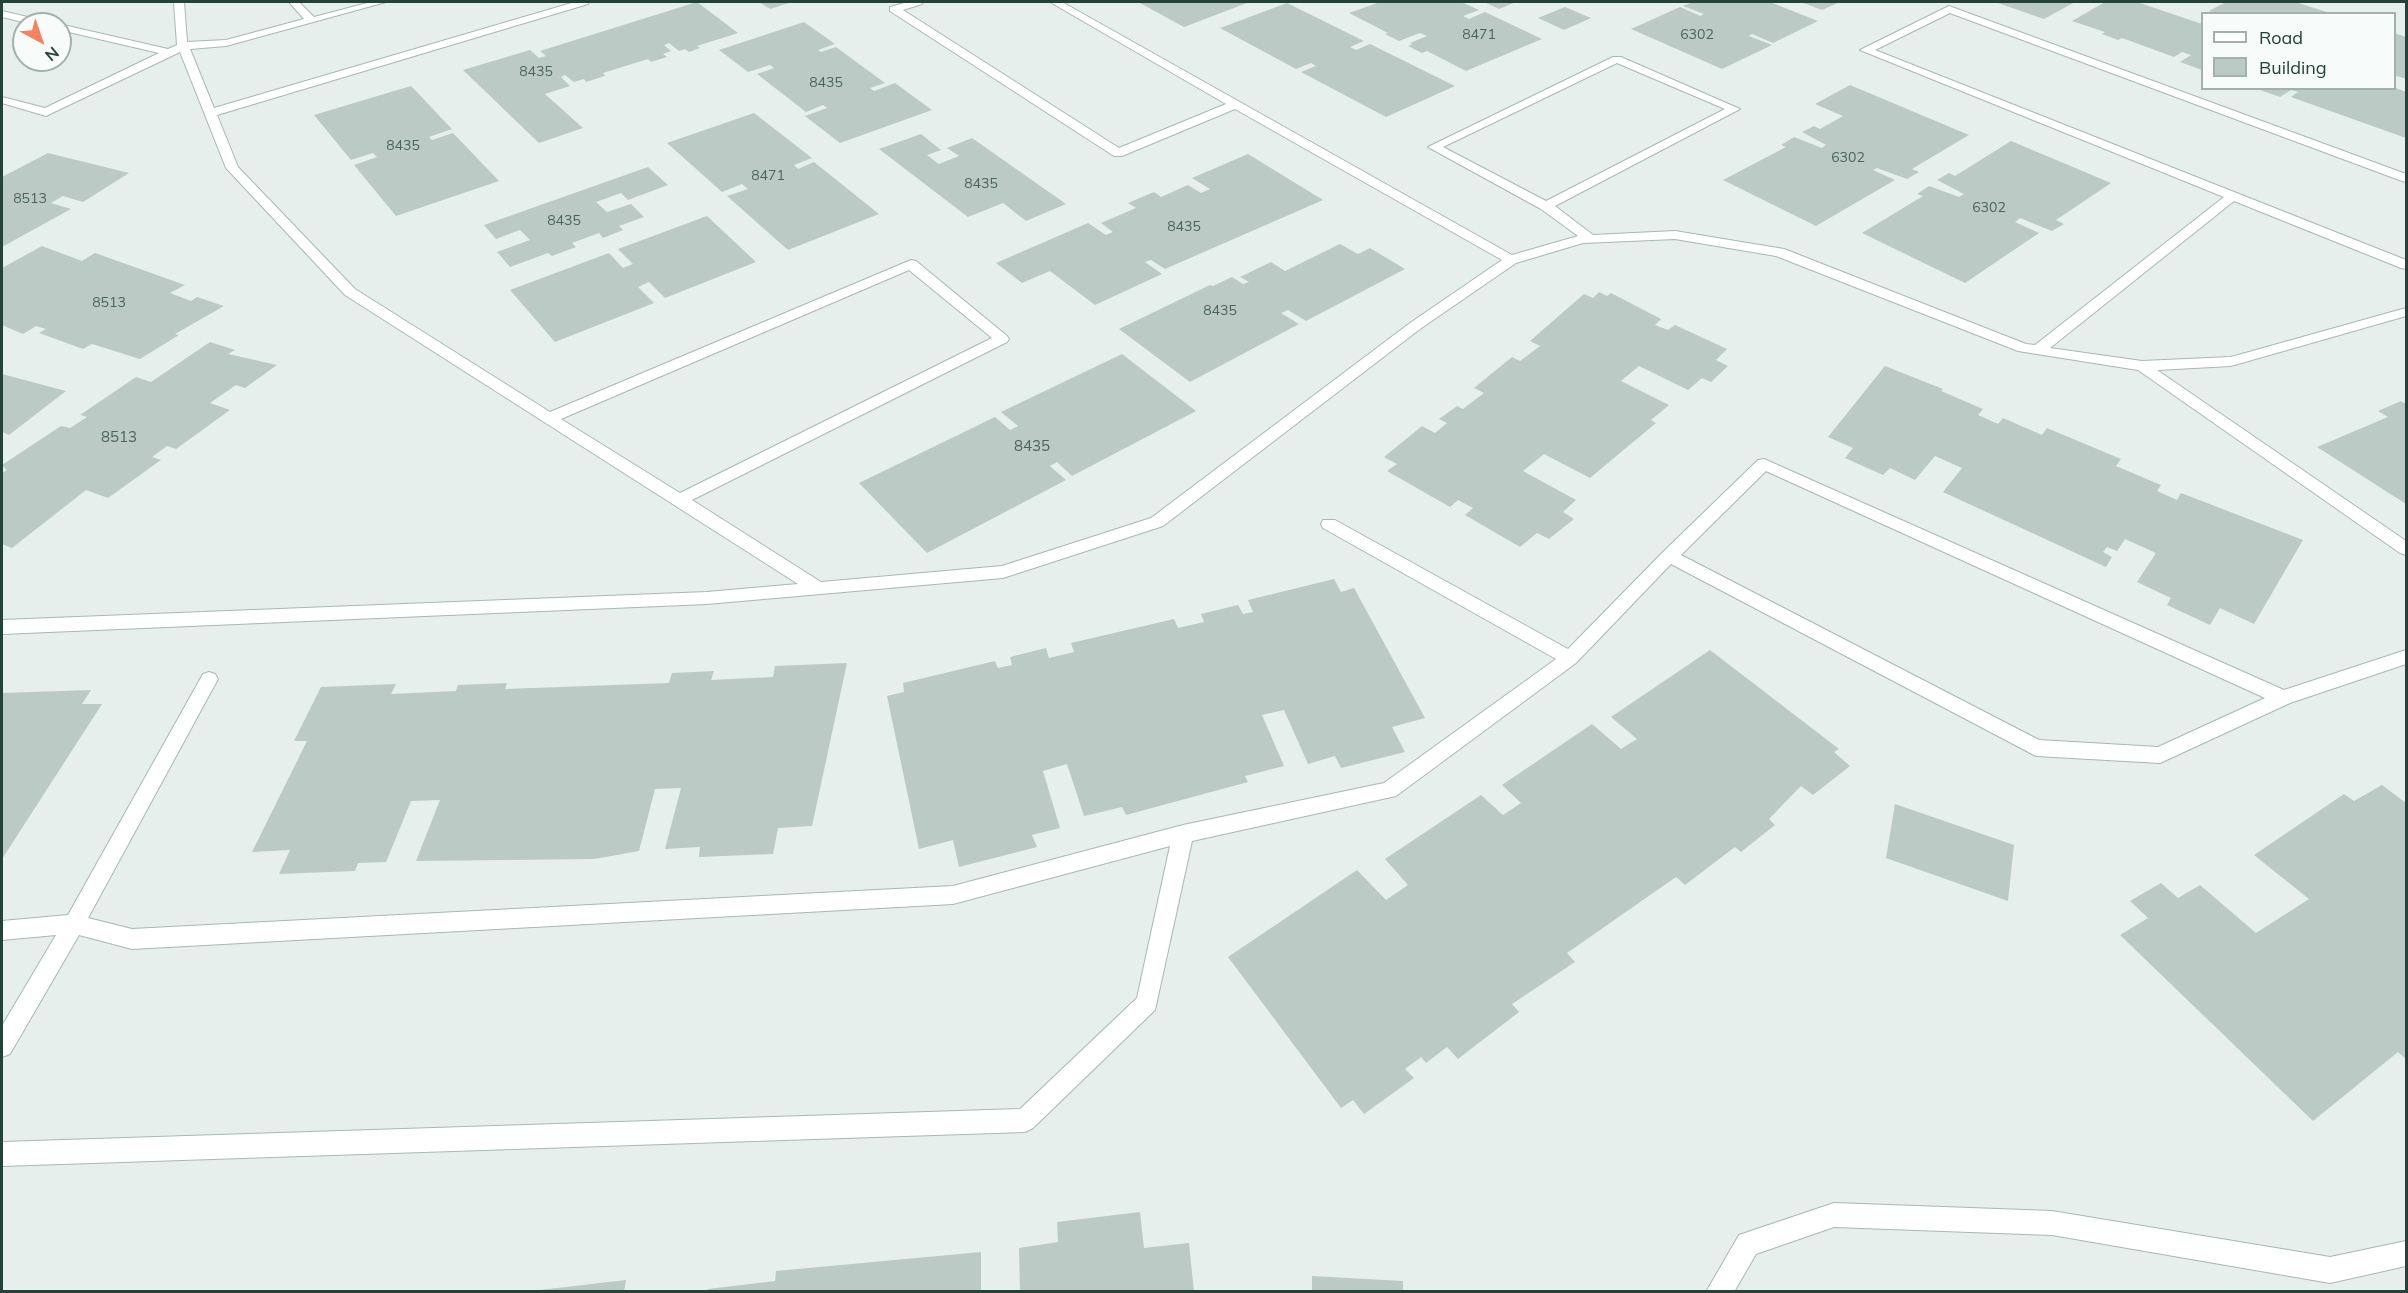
<!DOCTYPE html>
<style>
body{margin:0}
#map{position:relative;width:2408px;height:1293px;overflow:hidden;background:#e6efeb;font-family:Mulish,sans-serif}
canvas{display:block}
.frame{position:absolute;inset:0;border:3px solid #24423a;pointer-events:none}
.legend{position:absolute;left:2201px;top:12px;width:195px;height:78px;box-sizing:border-box;background:#f7fbf9;border:2px solid #a3b1ad;margin:0;padding:8px 10px;list-style:none;font-size:18px;color:#24423a}
.legend li{display:flex;align-items:center;gap:12px;height:30px}
.legend b{width:30px;border:2px solid #a3b1ad}
.north{position:absolute;left:12px;top:12px;width:60px;height:60px;box-sizing:border-box;background:#f7fbf9;border:2px solid #a3b1ad;border-radius:50%;rotate:140deg;font-size:16px;font-weight:700;line-height:24px;text-align:center;color:#24423a}
.north::after{content:'';display:block;margin:auto;width:21px;height:27px;background:#f4845f;clip-path:polygon(50% 0,100% 100%,50% 72%,0 100%)}
</style>
<div id="map">
<canvas width="2408" height="1293"></canvas>
<div class="frame"></div>
<ul class="legend">
<li><b style="height:8px;background:#fff"></b>Road</li>
<li><b style="height:16px;background:#bbcac4"></b>Building</li>
</ul>
<div class="north">N</div>
</div>
<script>
const ctx = document.querySelector('canvas').getContext('2d');
ctx.lineJoin = 'round';
function fill(path, color) { ctx.fillStyle = color; ctx.fill(path, 'evenodd'); }
function stroke(path, color, width, dash) { ctx.strokeStyle = color; ctx.lineWidth = width; ctx.lineCap = dash ? 'butt' : 'round'; ctx.setLineDash(dash || []); ctx.stroke(path); }
function drawText(font, color, halo, rows, align = 'center') {
  ctx.font = font + ' Mulish,sans-serif'; ctx.lineWidth = 5; ctx.setLineDash([]); ctx.textBaseline = 'middle'; ctx.strokeStyle = halo; ctx.fillStyle = color; for (const [text, x, y, turn = 0] of rows) {
    ctx.save(); ctx.translate(x, y); ctx.rotate((+turn || 0) * Math.PI / 180); ctx.textAlign = isNaN(turn) ? turn : align; if (halo) ctx.strokeText(text, 0, 0); ctx.fillText(text, 0, 0); ctx.restore();
  }
}
const building = new Path2D(`
 M697,2L738,33L697,46L700,48L689,52L685,49L679,51L669,43L664,45L671,51L663,54L667,57L651,62L648,59L603,73L605,76L586,82L584,79L574,82L565,75L561,77L570,86L545,94L583,128L539,143L463,70L530,50L539,58L546,56L540,51Z
 M759,2H792L770,9Z
 M1138,2H1243L1247,3L1184,27Z
 M1380,2H1461L1479,10L1463,16L1469,19L1485,12L1542,39L1466,71L1427,51L1422,53L1408,46L1413,44L1410,43L1427,36L1420,33L1399,41L1385,34L1388,33L1349,13Z
 M1484,2H1516L1499,9Z
 M1693,2H1770L1818,21L1773,43L1752,34L1749,36L1772,45L1722,69L1631,29L1680,7L1700,16L1704,14L1683,6Z
 M1801,2H1840L1822,10Z
 M1995,2H2075L2044,19Z
 M2105,2H2137L2202,24V70L2180,62L2191,55L2182,52L2174,57L2122,38L2118,40L2102,34L2105,32L2072,21Z
 M2226,2H2295L2330,13L2215,14L2209,11Z
 M1287,3L1364,41L1350,47L1356,50L1370,44L1455,86L1386,117L1301,72L1316,66L1311,63L1296,69L1220,28Z
 M1565,7L1591,18L1564,30L1538,18Z
 M804,22L835,44L818,50L821,52L836,47L885,83L870,88L874,91L895,83L932,110L840,143L805,116L827,108L823,105L806,112L757,74L774,68L770,65L748,72L719,50Z
 M2394,33L2406,37V79L2394,75Z
 M1850,85L1969,135L1912,169L1919,172L1907,179L1877,168L1873,170L1895,180L1816,226L1723,180L1786,147L1781,145L1794,137L1822,148L1826,145L1802,132L1814,126L1820,129L1843,116L1815,104Z
 M411,86L452,129L429,137L432,140L453,133L499,181L396,216L354,165L377,157L373,153L351,160L314,115Z
 M2396,88L2406,92V138L2291,97L2298,92L2291,90L2280,97L2257,89Z
 M754,113L812,158L794,165L798,169L814,162L879,214L788,250L727,196L748,189L742,184L722,192L667,143Z
 M921,134L941,150L927,155L939,164L959,156L947,148L972,138L1066,204L1026,221L1003,203L968,217L879,149Z
 M2011,141L2111,183L2056,220L2064,224L2052,231L2020,218L2015,222L2039,233L1965,283L1862,233L1923,196L1917,194L1929,186L1959,197L1964,194L1937,180L1949,173L1955,176Z
 M48,153L129,173L83,202L63,196L51,203L71,209L2,247V177Z
 M1248,154L1323,200L1165,269L1151,260L1145,262L1162,274L1095,305L1050,271L1022,283L996,263L1088,223L1106,235L1113,232L1101,223L1136,208L1128,203L1154,192L1161,197L1188,185L1201,193L1210,189L1192,178Z
 M648,167L668,185L628,200L621,193L596,202L607,212L631,204L644,217L619,226L623,230L603,238L599,233L572,243L576,247L552,256L548,253L510,267L497,252L530,240L520,230L496,239L484,225Z
 M707,216L756,262L665,298L649,282L638,287L654,303L555,342L510,290L609,253L623,268L633,264L618,249Z
 M1340,244L1358,254L1370,248L1405,269L1306,321L1288,310L1281,313L1299,324L1190,382L1119,329L1210,285L1213,286L1232,277L1243,284L1249,282L1240,277L1271,262L1285,271Z
 M42,246L82,261L95,253L185,285L170,293L191,301L197,297L224,306L175,334L179,335L140,359L92,344L83,349L39,333L46,329L36,326L23,334L2,325V268Z
 M1599,292L1607,296L1611,293L1661,319L1655,325L1668,330L1675,325L1727,349L1716,360L1728,366L1711,382L1702,378L1688,390L1639,366L1621,381L1669,405L1651,420L1656,423L1590,478L1544,454L1523,471L1576,500L1563,512L1574,519L1549,539L1537,533L1520,547L1465,515L1473,508L1458,500L1450,507L1387,471L1397,464L1384,457L1422,426L1435,433L1447,423L1439,419L1457,406L1463,409L1484,393L1474,388L1512,357L1520,361L1540,346L1530,341L1584,294L1593,298Z
 M210,342L235,350L228,354L277,365L245,388L236,385L210,403L230,410L176,449L167,446L152,457L161,460L108,498L86,490L12,548L2,544V473L7,470L2,465L61,426L70,428L87,417L80,415L136,377L151,382Z
 M1122,354L1196,411L1072,476L1057,462L1050,466L1066,480L927,553L859,483L995,417L1010,430L1018,426L1001,412Z
 M1885,366L1943,389L1941,391L1983,409L1978,415L1998,424L2003,418L2042,435L2047,428L2121,459L2116,466L2161,485L2157,491L2177,500L2181,493L2303,540L2254,624L2220,608L2210,625L2167,605L2171,598L2137,582L2156,553L2125,539L2117,551L2107,547L2103,552L2112,557L2106,567L1943,492L1962,468L1935,456L1915,480L1890,468L1883,475L1845,458L1853,448L1828,437Z
 M2,374L66,391L9,435L2,432Z
 M2401,401L2406,404V504L2317,447L2388,417L2378,411Z
 M1334,579L1341,592L1354,588L1425,718L1392,727L1405,752L1341,768L1335,756L1308,764L1284,710L1262,715L1284,766L1245,776L1248,782L1126,815L1122,807L1084,816L1067,764L1043,771L1060,828L1032,835L1037,847L959,867L953,840L919,849L887,696L904,692L903,683L995,661L998,668L1012,665L1010,657L1046,648L1049,658L1074,652L1071,643L1174,619L1178,628L1204,622L1201,614L1238,605L1243,614L1253,612L1248,600Z
 M1710,650L1839,749L1834,752L1850,766L1813,795L1801,786L1769,819L1775,825L1741,852L1735,847L1685,885L1676,877L1567,953L1575,962L1512,1004L1519,1012L1458,1059L1447,1047L1426,1063L1421,1057L1405,1069L1414,1078L1364,1114L1353,1100L1341,1108L1228,957L1357,870L1386,900L1408,885L1385,859L1481,795L1503,815L1521,803L1502,785L1592,724L1621,749L1637,739L1611,717Z
 M847,663L812,826L778,828L773,854L699,857L700,847L665,849L681,788L655,789L639,851L594,859L416,861L440,800L411,801L386,862L358,863L355,871L279,874L290,850L252,852L307,741H294L321,687L396,684L391,694L456,691L458,685L507,683L505,689L669,683L672,673L714,671L711,680L773,677L775,666Z
 M91,690L82,704H102L2,859V693Z
 M2382,785L2406,803V1059L2398,1052L2313,1121L2120,935L2148,918L2130,901L2161,883L2178,898L2200,885L2256,933L2309,899L2254,855L2344,794L2354,801Z
 M1895,804L2014,845L2008,901L1886,858Z
 M1140,1212L1144,1248L1189,1243L1194,1292H1020L1019,1248L1058,1242L1057,1222Z
 M981,1252V1292H708V1289L775,1281L776,1271Z
 M1312,1276L1403,1281V1292H1312Z
 M626,1280L624,1292H540V1290Z`);
const minor = new Path2D(`
 M174,2H184L187,42L226,40L304,19L289,2H299L314,17L371,2H386L226,46L190,49L214,108L575,2H589L588,4L217,115L238,167L355,289L550,412L911,260L916,261L1007,336L1009,339L1007,342L692,500L821,582L1002,566L1151,518L1410,323L1502,260L1235,109L1122,156H1114L890,11V7L908,2H923L922,4L903,10L1119,148L1226,104L1050,2H1062L1512,255L1578,236L1541,209L1428,147L1613,57H1621L1740,109L1555,206L1593,235L1675,231L1784,249L2026,344L2035,345L2224,197L1860,50L1949,6L2406,174V182L2402,181L1950,13L1875,50L2406,260V269L2401,268L2234,201L2050,348L2142,361L2231,357L2406,308V316L2231,366L2157,370L2406,541V555L2400,553L2138,370L2018,351L1776,256L1675,239L1583,243L1516,263L1420,329L1163,526L1003,578L707,604L2,634V620L707,592L798,584L345,295L226,168L180,52L50,114L46,116L2,103V97L45,108L159,53L60,30L59,24L168,49L177,45ZM1617,63L1725,109L1546,201L1443,147ZM909,270L992,338L680,493L561,419Z
 M2,11L49,22L50,24H31L2,17Z
 M1764,459L2284,690L2406,650V664L2290,703L2160,763L2036,756L1671,564L1576,663L1396,796L1192,841L1155,1010L1033,1128L1025,1132L2,1166V1142L1020,1109L1137,998L1170,846L953,904L132,949L79,935L10,1054L2,1057V1026L56,935L2,940V921L68,915L203,674L209,672L215,674L218,679L88,918L132,929L953,886L1183,825L1384,783L1556,659L1323,528L1321,524L1323,520H1335L1568,649L1663,552L1758,460ZM1766,471L2265,698L2158,747L2039,740L1681,555Z
 M1834,1203L2052,1211L2330,1257L2406,1241V1266L2330,1283L2052,1235L1834,1227L1756,1254L1734,1292H1706L1739,1235Z`);
const farNumbernames = [
 ["8471",1479,35],
 ["6302",1697,35],
 ["8435",536,72],
 ["8435",826,83],
 ["8435",403,146],
 ["6302",1848,158],
 ["8471",768,176],
 ["8435",981,184],
 ["8513",30,199],
 ["6302",1989,208],
 ["8435",564,221],
 ["8435",1184,227],
 ["8513",109,303],
 ["8435",1220,311]
];
const numberNames = [
 ["8513",119,437],
 ["8435",1032,446]
];
fill(building, '#bbcac4');
stroke(minor, '#a8b8b2', 2);
fill(minor, '#fff');
drawText('14px', '#4a645c', null, farNumbernames);
drawText('15px', '#4a645c', null, numberNames);
</script>
